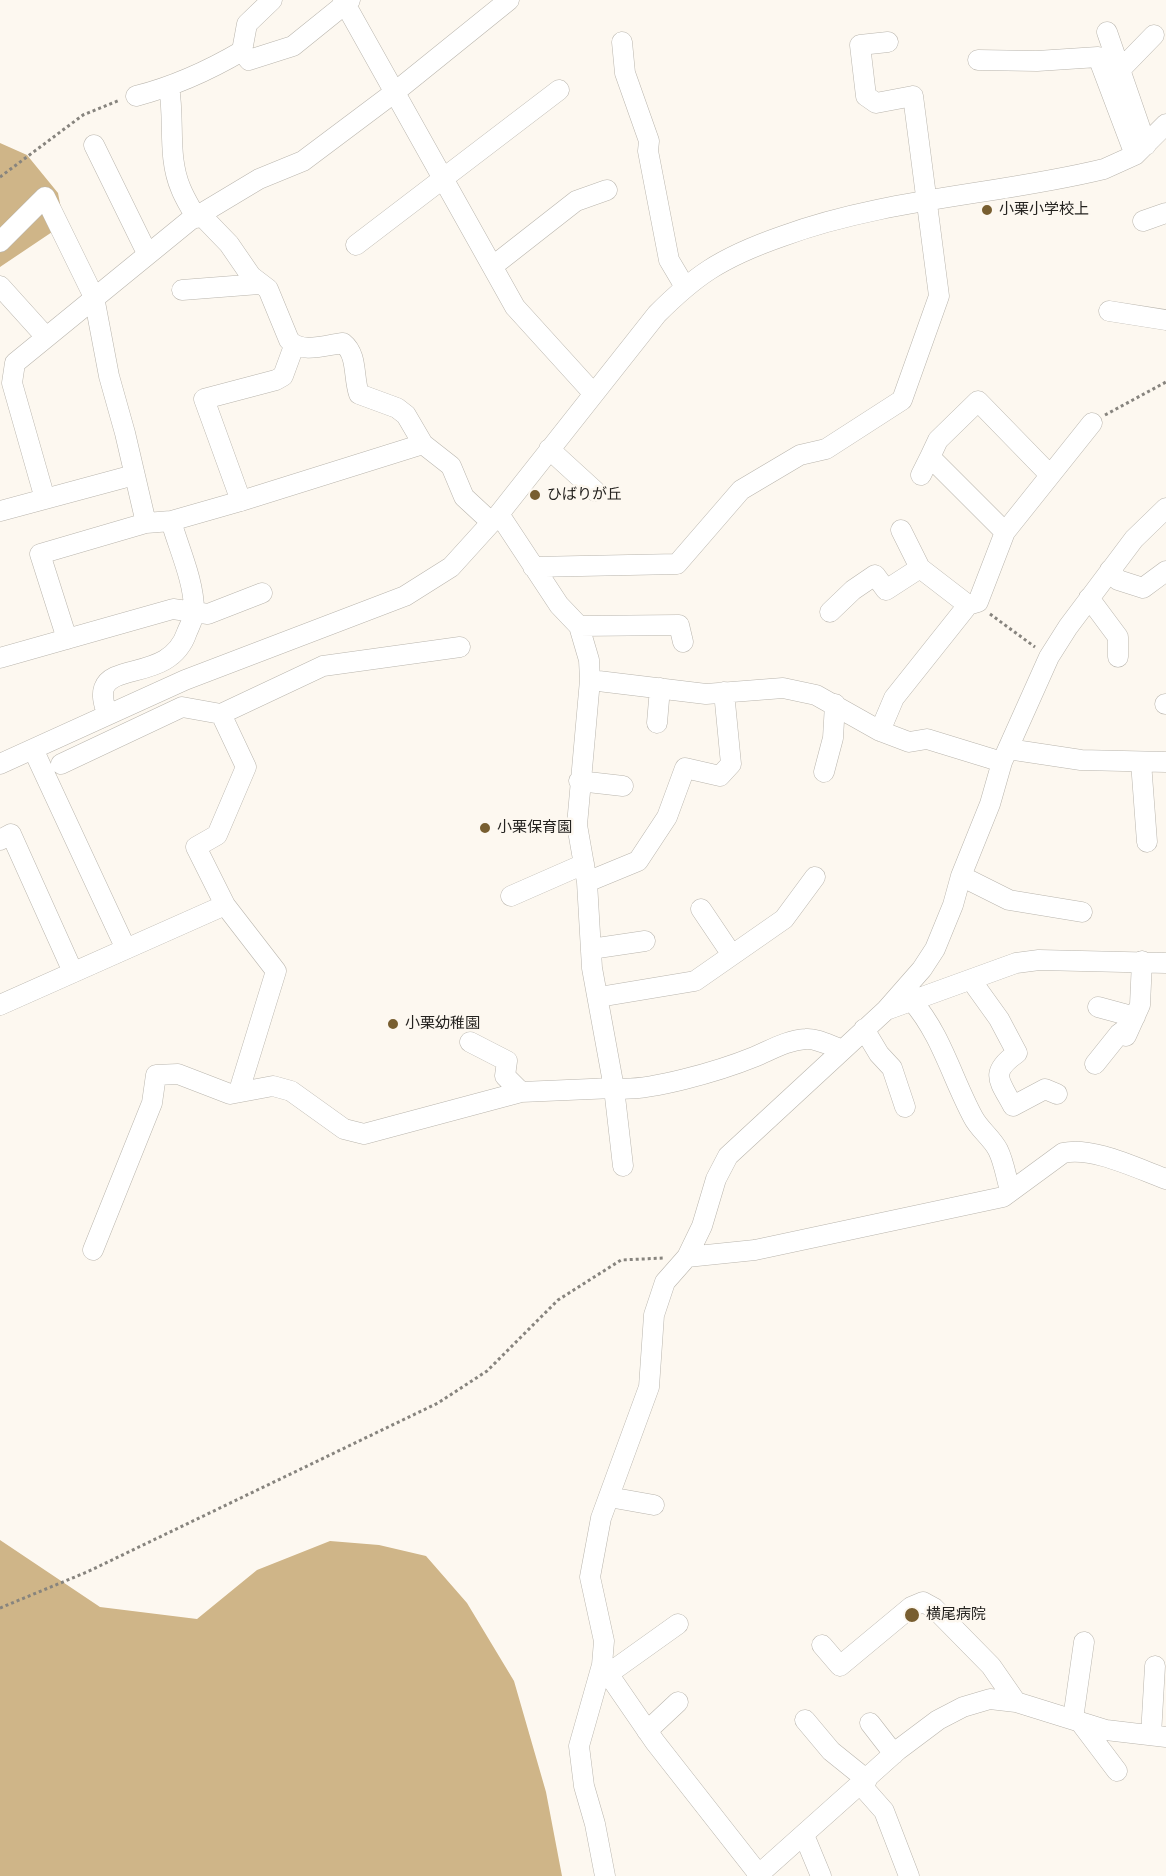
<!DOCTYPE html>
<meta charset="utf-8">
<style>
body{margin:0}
canvas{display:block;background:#fdf8f0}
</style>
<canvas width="1166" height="1876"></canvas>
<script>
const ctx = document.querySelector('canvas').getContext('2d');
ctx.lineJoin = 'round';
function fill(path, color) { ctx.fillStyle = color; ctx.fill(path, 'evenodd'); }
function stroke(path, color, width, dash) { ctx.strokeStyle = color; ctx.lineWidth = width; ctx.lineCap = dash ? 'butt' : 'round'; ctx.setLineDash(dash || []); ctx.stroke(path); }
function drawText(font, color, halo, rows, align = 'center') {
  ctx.font = font + ' "Titillium Web","Noto Sans JP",sans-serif'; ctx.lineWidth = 5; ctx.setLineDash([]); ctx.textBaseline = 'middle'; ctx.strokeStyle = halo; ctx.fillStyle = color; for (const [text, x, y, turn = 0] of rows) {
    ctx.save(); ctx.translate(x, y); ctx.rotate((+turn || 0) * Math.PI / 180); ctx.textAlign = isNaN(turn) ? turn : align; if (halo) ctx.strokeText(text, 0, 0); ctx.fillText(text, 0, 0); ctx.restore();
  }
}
const forest = new Path2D(`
 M0,143L27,155L58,193L64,224L0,267Z
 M0,1540L100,1607L197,1619L257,1570L330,1541L379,1545L426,1556L467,1603L514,1681L546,1792L562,1876H0Z`);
const path = new Path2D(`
 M0,177L83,115L120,100
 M1105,415L1166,382
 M990,614L1035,647
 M0,1608L87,1572L438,1403L487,1371L558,1300L621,1260L664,1258`);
const minor = new Path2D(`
 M343,0L515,307L593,393
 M1107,32L1146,145
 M622,42L625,73L649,141L648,151L669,260L685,287
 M242,51L249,60L293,46L350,0
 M978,60L1037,61L1098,57L1135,155
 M1120,70L1154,35
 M169,87C175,121 167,157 181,189C185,199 191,208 196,218
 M136,96C175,86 208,71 242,51L247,24L272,0
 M94,145L147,253
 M201,215L229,244L251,276L268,289L289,340C301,354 326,345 343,343C358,355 353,377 359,394L397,408L406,415L423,444L451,466L464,497L491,522
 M1143,221L1166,213
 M0,242L45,197L94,297L109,376L125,433L146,523
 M356,245L559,90
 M493,266L576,201L607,190
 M0,286L46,337
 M182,290L259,284
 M1109,311L1166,320
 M549,449L595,491
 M921,475L930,457
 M45,499L12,383L15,363L189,221L259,179L303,161L395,92L509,0
 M241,501L204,399L276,380L283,376L294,346
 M0,511L134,475
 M499,514L559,605L579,626L589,660L590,680L577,825L587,882L592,968L614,1088L623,1166
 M901,530L920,568L968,605
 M1005,532L930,457L938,440L978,401L1050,475
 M533,567L677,564L741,490L800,455L826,449L902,400L939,296L913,96L876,103L866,96L860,45L888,42
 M1110,570L1118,580L1143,588L1166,571
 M1089,598L1118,637V657
 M830,612L853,590L875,575L886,590L920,568
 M579,626L679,625L683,642
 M67,639L40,554L146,523L171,521L241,501L423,444
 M0,658L173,609L208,614L262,593
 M590,680L706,694L783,688L816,695L880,731L909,742L927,739L1002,762
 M1165,704H1166
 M221,714L323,666L460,647
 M107,715C105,706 101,697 104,688C113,663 171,680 187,632C190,625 194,618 194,610C194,581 179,549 171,521
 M657,723L660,688
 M880,731L894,698L968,605L978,602L1005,532L1092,423
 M33,749L126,949
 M1008,749L1081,760L1166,762
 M1141,762L1147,842
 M0,764L185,680L405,596L451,567L499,514L657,314C673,298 689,283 709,270C732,255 757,245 783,236C887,198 998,195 1104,169L1135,155L1166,124
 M61,764L182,707L221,714L246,767L217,835L196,847L225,905
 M824,772L833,738L835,704
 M579,781L623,786
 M0,840L11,834L73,972
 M961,876L1009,900L1082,912
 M587,882L638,861L667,817L685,768L720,776L731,764L724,692
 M511,896L584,864
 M701,909L732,955
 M591,949L645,941
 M971,980L999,1019L1017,1053C989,1073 999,1080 1013,1106L1045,1089L1057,1094
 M599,997L695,981L784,919L815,877
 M912,1001C941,1034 952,1078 973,1117C979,1129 992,1138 998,1150C1004,1162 1006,1177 1010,1190
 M0,1005L225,905L276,971L239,1091
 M1098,1007L1135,1017
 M889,1009L1016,963L1039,960L1166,963
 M864,1029L879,1054L892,1068L905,1107
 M1126,1036L1140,1005L1142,961
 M470,1042L507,1061L505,1076L521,1092
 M1095,1064L1119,1034L1131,1025
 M93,1250L152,1103L156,1075L178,1074L230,1094L273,1086L291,1091L344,1129L364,1134L521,1092L614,1088C646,1093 722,1070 754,1057C771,1050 787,1040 806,1039C816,1038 831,1046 841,1049
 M687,1257L755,1250L1003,1197L1063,1153C1092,1146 1138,1169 1166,1179
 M609,1497L654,1505
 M822,1645L840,1666L911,1607L923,1602L934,1608L991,1666L1016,1702
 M602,1665L579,1746L584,1786L595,1824L605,1876
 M608,1674L678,1624
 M1073,1719L1084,1642
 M805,1720L831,1751L867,1780
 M1080,1722L1117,1771
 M870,1723L894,1754
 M647,1731L678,1702
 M1151,1735L1155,1666
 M861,1785L884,1811L909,1876
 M804,1835L821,1876
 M757,1876L898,1750L938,1720L963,1707L990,1699L1016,1702L1106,1730L1166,1737
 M760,1876L655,1742L602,1665L604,1641L590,1577L601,1518L649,1387L654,1315L665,1282L687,1257L702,1226L716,1179L728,1156L886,1010L922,969L935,949L953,905L961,876L990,804L1002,762L1049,657L1068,627L1134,539L1166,508`);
const markers = [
 [987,210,6,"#785e30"],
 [535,495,6,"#785e30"],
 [485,828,6,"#785e30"],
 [393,1024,6,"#785e30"],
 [912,1615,8,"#785e30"]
];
const poiNames = [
 ["小栗小学校上",999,210],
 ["ひばりが丘",547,495],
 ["小栗保育園",497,828],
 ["小栗幼稚園",405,1024],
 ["横尾病院",926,1615]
];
fill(forest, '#cfb588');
stroke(minor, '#b9b5ad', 21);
stroke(path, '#87847e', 3, [3, 3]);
stroke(minor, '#fff', 20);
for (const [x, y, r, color] of markers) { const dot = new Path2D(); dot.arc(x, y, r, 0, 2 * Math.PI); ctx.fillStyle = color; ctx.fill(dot); stroke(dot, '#fdf8f0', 2); }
drawText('15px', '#24221f', '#fdf8f0', poiNames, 'left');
</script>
